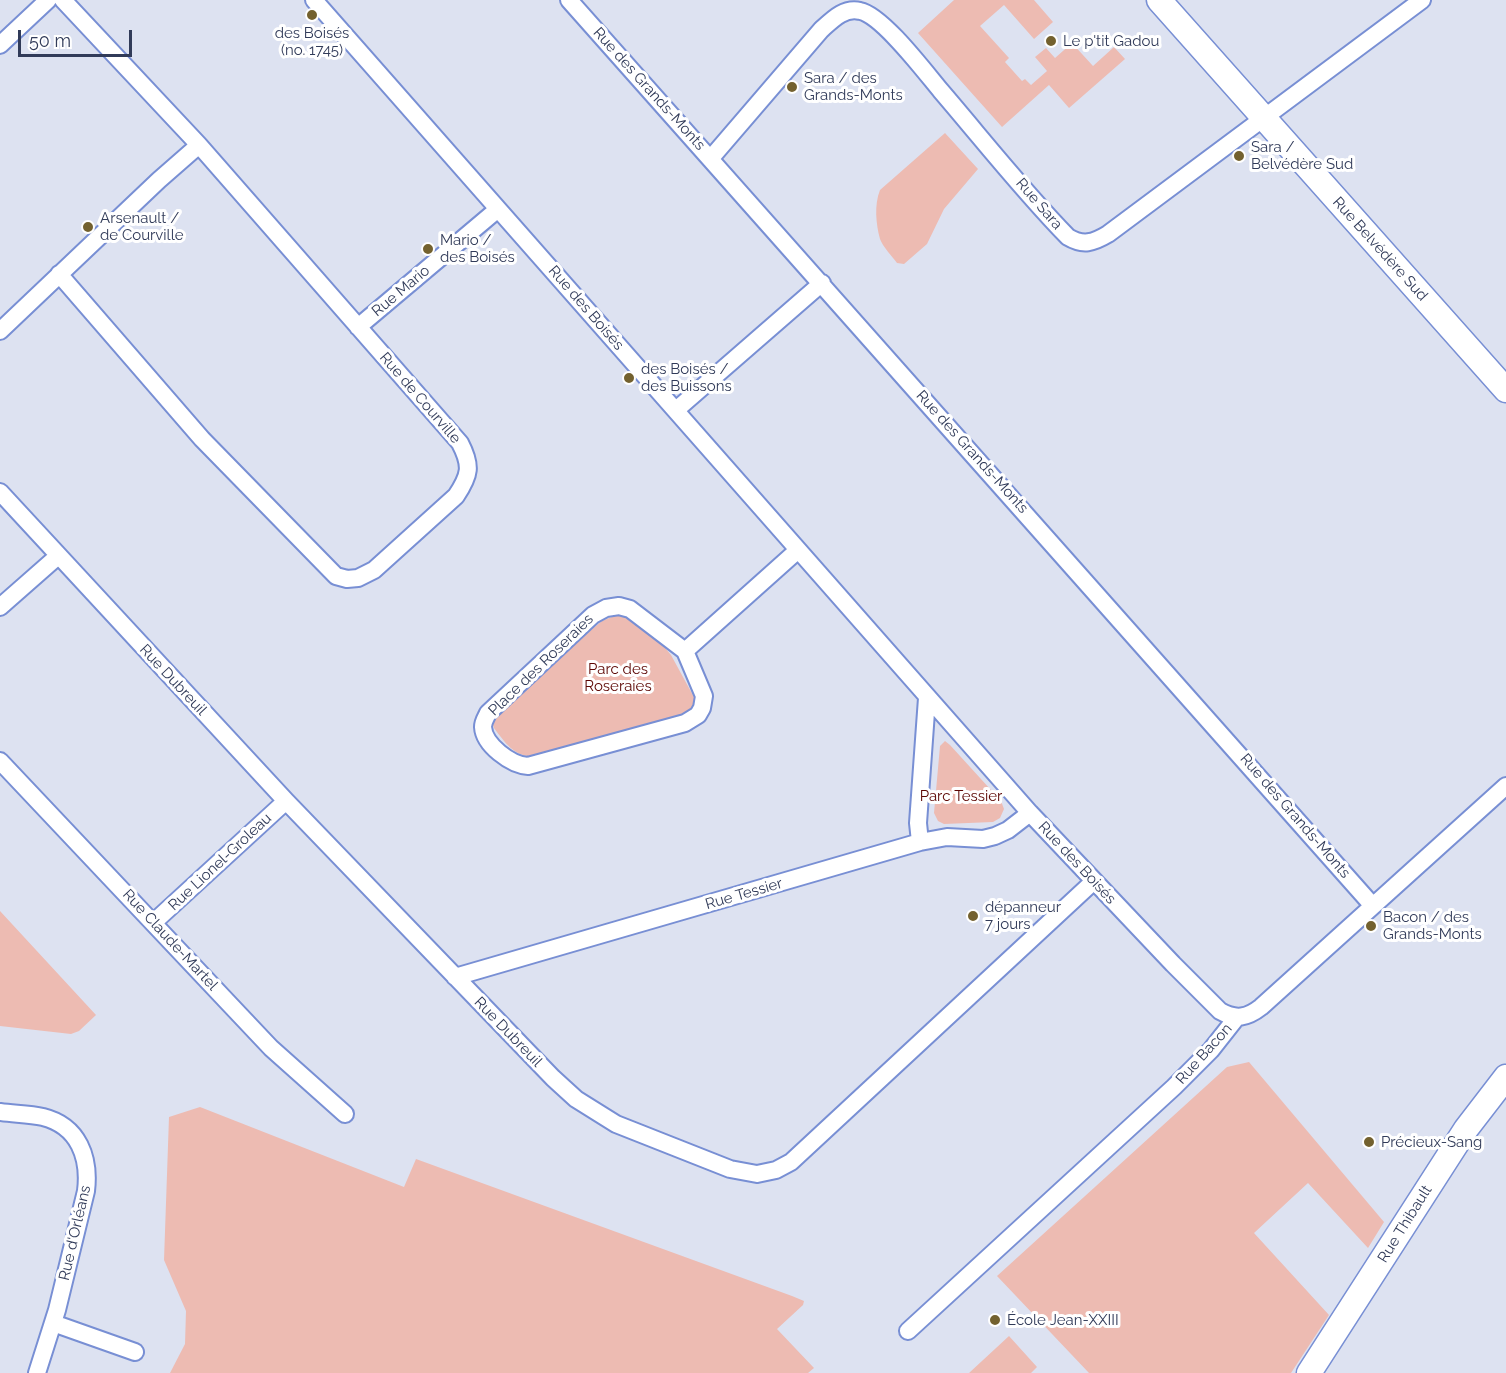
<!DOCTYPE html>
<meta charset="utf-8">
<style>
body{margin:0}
#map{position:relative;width:1506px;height:1373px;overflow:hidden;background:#dde2f1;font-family:Raleway,sans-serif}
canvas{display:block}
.scale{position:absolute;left:18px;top:30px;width:114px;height:27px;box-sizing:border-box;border:3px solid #313b59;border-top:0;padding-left:8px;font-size:18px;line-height:21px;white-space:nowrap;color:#313b59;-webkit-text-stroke:4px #fff;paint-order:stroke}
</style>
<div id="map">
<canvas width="1506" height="1373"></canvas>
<div class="scale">50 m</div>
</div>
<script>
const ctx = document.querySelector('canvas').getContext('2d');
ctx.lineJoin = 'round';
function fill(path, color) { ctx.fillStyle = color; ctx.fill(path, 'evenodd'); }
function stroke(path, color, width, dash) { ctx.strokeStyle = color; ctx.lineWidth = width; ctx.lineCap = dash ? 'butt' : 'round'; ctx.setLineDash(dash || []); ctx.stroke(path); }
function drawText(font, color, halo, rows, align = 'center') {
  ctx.font = font + ' Raleway,sans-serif'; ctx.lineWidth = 6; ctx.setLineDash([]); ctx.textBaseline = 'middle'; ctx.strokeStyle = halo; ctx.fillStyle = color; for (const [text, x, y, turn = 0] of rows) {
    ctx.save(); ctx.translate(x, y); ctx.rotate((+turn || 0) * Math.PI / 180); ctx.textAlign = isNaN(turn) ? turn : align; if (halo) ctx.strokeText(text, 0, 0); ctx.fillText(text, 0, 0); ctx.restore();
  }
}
const green = new Path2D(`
 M954,0H1034L1053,22L1034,39L1004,5L980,26L1009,58L1005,62L1022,81L1025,79L1031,85L1047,71L1035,57L1046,48L1055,58L1072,43L1093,66L1114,47L1125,59L1069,108L1049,85L1002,127L918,33Z
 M945,133L978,169L944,209L927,244L904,264L897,263C892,256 883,247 880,239C876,224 874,205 880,190Z
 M614,616H626L661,643L671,655L695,699L692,709L683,715L538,756C516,759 506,744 494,728L493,725L495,717L591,630L602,621Z
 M945,741L950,745L1001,801L1004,809L1000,818L993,822L944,824L938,821L934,813L940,746Z
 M0,911L96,1015L79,1031L71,1034L0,1026Z
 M1249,1062L1384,1222L1368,1248L1308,1183L1254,1233L1329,1315L1291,1373H1089L997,1276L1227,1067Z
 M200,1107L404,1187L416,1159L792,1296L804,1301L803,1305L777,1329L814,1368L808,1373H170L185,1344L186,1311L164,1260L169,1117Z
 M1009,1336L1037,1367L1031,1373H969Z`);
const street = new Path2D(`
 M314,0L1030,813L1173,964L1220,1011C1236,1020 1247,1018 1261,1007L1506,786
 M569,0L1373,906
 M0,45L48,0
 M711,158L821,30C832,20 844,7 860,11C882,15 925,72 941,91C983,140 1023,191 1068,237C1083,246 1093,243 1108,234L1422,0
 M59,274L202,439L336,576L347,579L358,578L374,570L456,496C470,475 472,466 460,443L199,145L63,0
 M358,327L498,209
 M0,331L159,180L199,145
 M676,410L822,283
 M0,492L286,801L553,1078L576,1099L616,1124L730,1169L757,1174L776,1170L791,1162L1094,881
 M619,606L630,609L685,651L704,696L702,708L698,715L685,723L528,766C511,765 484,745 483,727C483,721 486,718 488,713L593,615L606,608Z
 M0,607L58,556
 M685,651L798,550
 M0,761L271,1048L345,1114
 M920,842L918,823L927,698
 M154,922L286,801
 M455,977L920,842L947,837L983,839L995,836L1008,830L1030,813
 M0,1112C14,1114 29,1114 43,1117C79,1126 90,1158 86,1191L57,1310L37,1373
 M53,1323L135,1352
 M908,1331L1174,1087L1211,1050L1237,1017`);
const secondary = new Path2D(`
 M1159,0L1506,390
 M1309,1373L1466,1129L1506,1077`);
const markers = [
 [312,15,6,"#73612f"],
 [1051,41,6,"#73612f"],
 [792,87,6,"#73612f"],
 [1239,156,6,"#73612f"],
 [88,227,6,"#73612f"],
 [428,249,6,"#73612f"],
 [629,378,6,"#73612f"],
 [973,916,6,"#73612f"],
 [1371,926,6,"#73612f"],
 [1369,1142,6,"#73612f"],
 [995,1320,6,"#73612f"]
];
const poiNames = [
 ["des Boisés",312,33,"center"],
 ["(no. 1745)",312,50,"center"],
 ["Le p'tit Gadou",1063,41],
 ["Sara / des",804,78],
 ["Grands-Monts",804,95],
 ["Sara /",1251,147],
 ["Belvédère Sud",1251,164],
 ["Arsenault /",100,218],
 ["de Courville",100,235],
 ["Mario /",440,240],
 ["des Boisés",440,257],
 ["des Boisés /",641,369],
 ["des Buissons",641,386],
 ["dépanneur",985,907],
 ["7 jours",985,924],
 ["Bacon / des",1383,917],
 ["Grands-Monts",1383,934],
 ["Précieux-Sang",1381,1142],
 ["École Jean-XXIII",1007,1320]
];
const streetNames = [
 ["Rue des Grands-Monts",649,89,48],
 ["Rue Sara",1039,204,49],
 ["Rue Belvédère Sud",1380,249,48],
 ["Rue Mario",401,291,-40],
 ["Rue des Boisés",586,308,49],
 ["Rue de Courville",420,398,49],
 ["Rue des Grands-Monts",972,452,48],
 ["Place des Roseraies",541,665,-44],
 ["Rue Dubreuil",173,680,47],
 ["Rue des Grands-Monts",1295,816,49],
 ["Rue Lionel-Groleau",220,862,-43],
 ["Rue des Boisés",1077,863,47],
 ["Rue Tessier",744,894,-16],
 ["Rue Claude-Martel",170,940,47],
 ["Rue Dubreuil",508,1032,46],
 ["Rue Bacon",1204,1054,-48],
 ["Rue Thibault",1405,1224,-58],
 ["Rue d'Orléans",75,1233,-77]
];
const parkNames = [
 ["Parc des",618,669],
 ["Roseraies",618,686],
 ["Parc Tessier",961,796]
];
fill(green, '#edbbb2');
stroke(street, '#788fd4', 20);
stroke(secondary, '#788fd4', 27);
stroke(street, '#fff', 16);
stroke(secondary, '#fff', 24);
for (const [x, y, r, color] of markers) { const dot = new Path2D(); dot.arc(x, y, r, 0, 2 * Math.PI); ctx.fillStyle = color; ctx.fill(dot); stroke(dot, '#fff', 2); }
drawText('15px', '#313b59', '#fff', poiNames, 'left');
drawText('15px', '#313b59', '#fff', streetNames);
drawText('15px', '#5c0603', '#fff', parkNames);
</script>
